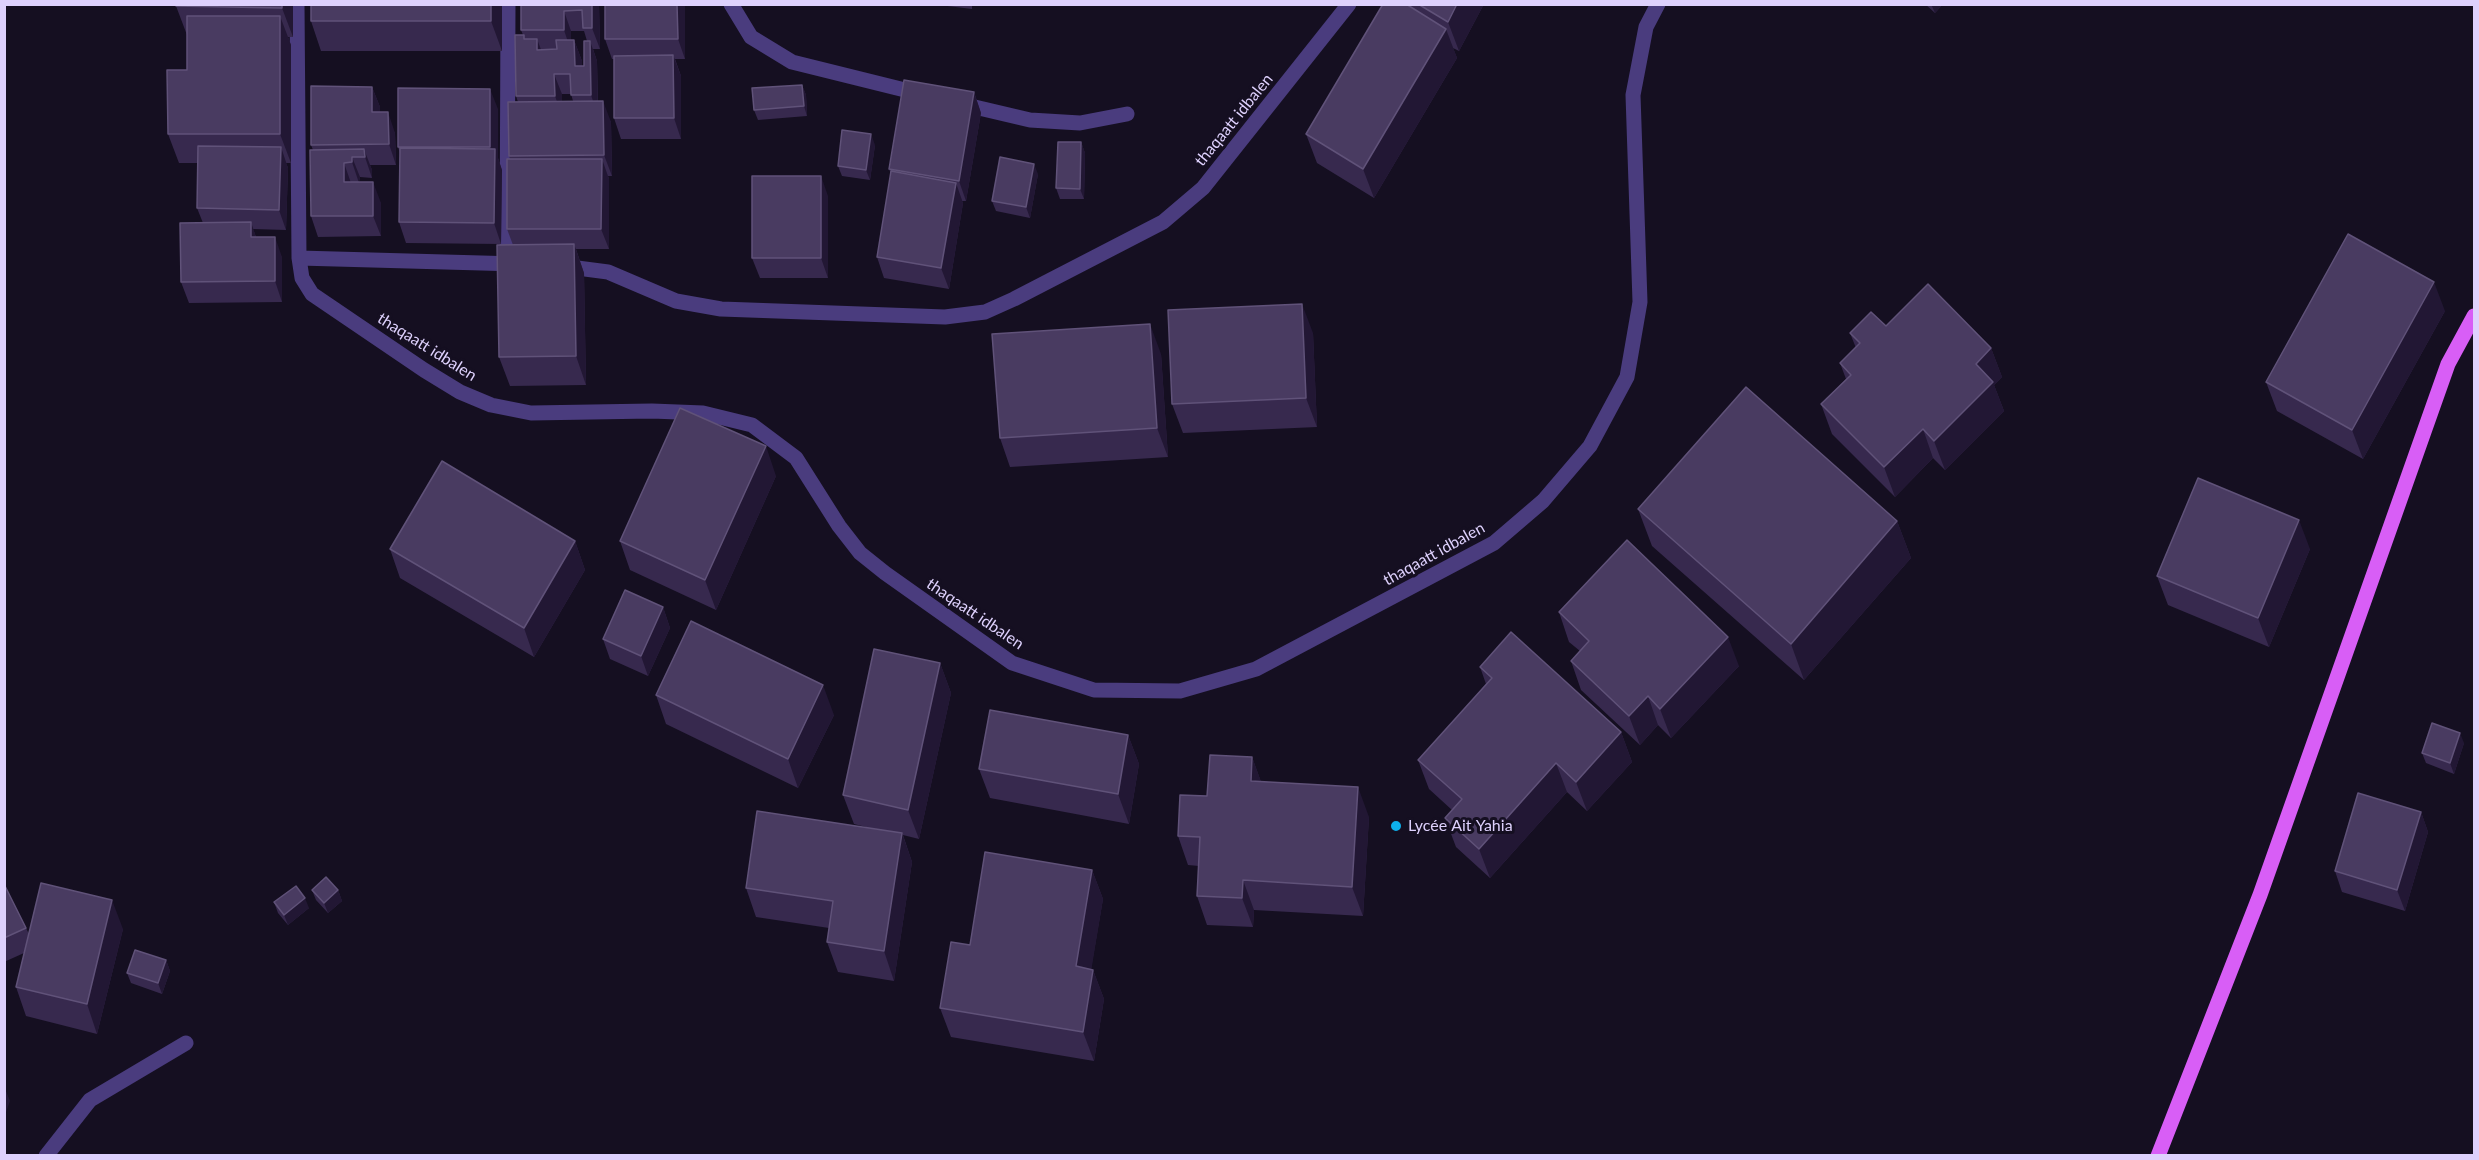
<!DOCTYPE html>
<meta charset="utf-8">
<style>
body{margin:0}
#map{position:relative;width:2479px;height:1160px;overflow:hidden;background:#150f21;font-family:Lato,sans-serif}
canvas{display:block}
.frame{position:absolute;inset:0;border:6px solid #ded1fd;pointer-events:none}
</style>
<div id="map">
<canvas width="2479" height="1160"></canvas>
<div class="frame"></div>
</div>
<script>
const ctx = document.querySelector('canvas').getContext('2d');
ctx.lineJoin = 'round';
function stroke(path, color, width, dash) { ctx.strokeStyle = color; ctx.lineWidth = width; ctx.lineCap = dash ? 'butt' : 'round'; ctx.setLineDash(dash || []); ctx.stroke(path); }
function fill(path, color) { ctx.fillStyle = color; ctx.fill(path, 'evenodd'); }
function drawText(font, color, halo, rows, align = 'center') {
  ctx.font = font + ' Lato,sans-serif'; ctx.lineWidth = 6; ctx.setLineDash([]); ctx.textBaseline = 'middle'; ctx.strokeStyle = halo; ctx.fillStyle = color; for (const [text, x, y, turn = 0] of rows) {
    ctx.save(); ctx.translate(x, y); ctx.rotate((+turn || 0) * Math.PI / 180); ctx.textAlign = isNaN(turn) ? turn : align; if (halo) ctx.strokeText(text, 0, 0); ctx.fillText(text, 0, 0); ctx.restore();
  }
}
const minor = new Path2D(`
 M297,4L299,258L302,278L312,294L424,370L460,392L491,405L531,413L652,411L703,413L752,425L796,458L839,526L860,553L885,573L1012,663L1094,690L1180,691L1256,669L1494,543L1543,501L1590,446L1627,377L1640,302L1633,95L1646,27L1658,4
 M731,4L751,37L792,62L921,94
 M962,104L1030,120L1080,123L1127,114
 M299,258L518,264
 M507,263L508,4
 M562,266L608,272L676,301L721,309L945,317L985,312L1014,299L1163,222L1203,188L1349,4
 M46,1156L90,1100L186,1043`);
const major = new Path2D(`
 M2158,1156L2260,895L2448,364L2474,316`);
const wall = new Path2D(`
 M293,4V37H288L291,45V163H286L288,168L286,230L253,229L256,237L282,257V302L189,303L181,282L203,223L197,208L198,163H179L168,134L187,70V35L176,6Z
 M311,4H502V51H321L311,21Z
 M521,4H599L600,49H593L597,61L598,101L611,122L612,176H608L609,179V249H576L584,273L586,385L510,386L499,357L513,245L507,229L510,159L509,156L518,102L516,96L523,35L521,30ZM571,31H584L587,41L584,66H582V61L574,40H571ZM562,94H571L573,101H562Z
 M605,4H685V59H675L681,76V139H621L614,118V59H612L605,39Z
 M931,4H972V9Z
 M1383,4H1484L1459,51L1453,48L1457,58L1374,198L1317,163L1306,134Z
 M1925,4H1943L1935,13Z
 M802,85L806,95L807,116L758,120L754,110Z
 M372,87L380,107V112L395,133L396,165H370L372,170V178L360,177L359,182L381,203V236L318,237L311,216L313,150L311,145Z
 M974,92L981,113L966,201H962L963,203L949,289L884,278L877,257L891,174L889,169Z
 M498,109V158L502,170L501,244L406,243L399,222L400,153L398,147Z
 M1081,142L1085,153L1084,199H1060L1056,188Z
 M875,145L870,180L842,176L838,166Z
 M1038,174L1030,218L996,211L992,201Z
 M828,196V278H760L752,258Z
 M2445,311L2363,459L2277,411L2266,382Z
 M1886,326L1991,348L2002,377L1994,385L2004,411L1945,470L1933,458L1895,497L1832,434L1821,404L1846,379L1840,363L1856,348L1850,333Z
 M1313,333L1317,427L1183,433L1172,404Z
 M1161,354L1168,457L1010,467L1000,438Z
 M776,476L716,610L630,570L620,541Z
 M1638,509L1897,521L1911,558L1804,680L1652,546Z
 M575,541L585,570L534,657L400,578L390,549Z
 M2310,549L2269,647L2168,605L2157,576Z
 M663,607L670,628L648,676L610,659L603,639Z
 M1559,612L1739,666L1671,738L1658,725L1640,745L1581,690L1571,661L1580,651L1569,642Z
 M940,663L951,693L919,839L903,835L912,862L894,981L838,972L827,942L829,928L756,917L746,888L866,827L854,824L843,795Z
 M1480,667L1621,732L1632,762L1587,811L1567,792L1490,878L1456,847L1445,818L1452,810L1429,789L1418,760L1486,684Z
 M656,695L834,715L798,788L666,724Z
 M1128,735L1139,764L1129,824L990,798L979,769Z
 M2464,743L2454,774L2426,763L2422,753Z
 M1252,757L1261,782L1369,817L1363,916L1254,910L1253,927L1207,925L1197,896L1199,866L1188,865L1178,836L1207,796Z
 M2421,812L2428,832L2405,911L2342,892L2335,871Z
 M1092,870L1103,899L1091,969L1093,970L1104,999L1094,1061L951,1037L940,1008L970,945Z
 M4,884L29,934L123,929L97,1034L26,1016L16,987L24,953L4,962Z
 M312,890H338L342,901L328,913L316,900Z
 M274,902L309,908L288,925L278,913Z
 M166,960L170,971L162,994L131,983L127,973Z`);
const shadedWall = new Path2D(`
 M282,4H293V37L282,8Z
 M491,4H502V51L491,21Z
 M592,4H599L600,49L592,28Z
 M677,4H685V59L678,39Z
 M1457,4H1484L1459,51L1448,22Z
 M1931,4H1943L1935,13Z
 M564,11L571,31V51L564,30Z
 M280,16L291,45V163L280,134Z
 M1446,29L1457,58L1374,198L1363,169Z
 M537,39L545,60L537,50Z
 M574,40L582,61V87L575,66Z
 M590,41L597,61L598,116L591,95Z
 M673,55L681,76V139L674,118Z
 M554,74L562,94V116L555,96Z
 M802,85L806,95L807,116L804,106Z
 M372,87L380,107V133L372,112Z
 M490,89L498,109V158L502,170L501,244L494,223L495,158L490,147Z
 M974,92L981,113L966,201L959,181Z
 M603,101L611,122L612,176L604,155Z
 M388,112L395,133L396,165L389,144Z
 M871,134L875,145L870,180L866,170Z
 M1081,142L1085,153L1084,199L1080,189Z
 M281,147L288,168L286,230L279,210Z
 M364,149L372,170V178L365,157Z
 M352,157L360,177L359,183L352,162Z
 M602,159L609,179V249L601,229Z
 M344,163L351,183L344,182Z
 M1034,164L1038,174L1030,218L1026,207Z
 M821,176L828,196V278L821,258Z
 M373,182L381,203V236L373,216Z
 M956,183L963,203L949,289L941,268Z
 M251,222L258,243L251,237Z
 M275,237L282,257V302L275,281Z
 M574,244L584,273L586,385L576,356Z
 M2434,282L2445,311L2363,459L2352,430Z
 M1302,304L1313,333L1317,427L1306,398Z
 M1150,324L1161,354L1168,457L1157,428Z
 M1991,348L2002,377L1994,385L2004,411L1945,470L1934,441L1976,364Z
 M1923,429L1933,458L1895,497L1884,467Z
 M766,446L776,476L716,610L705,580Z
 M2299,520L2310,549L2269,647L2258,618Z
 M1897,521L1911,558L1804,680L1791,644Z
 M575,541L585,570L534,657L524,628Z
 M663,607L670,628L648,676L641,656Z
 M1728,637L1739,666L1671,738L1660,709Z
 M940,663L951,693L919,839L908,810Z
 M823,685L834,715L798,788L788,759Z
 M1648,696L1658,725L1640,745L1629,716Z
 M1621,732L1632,762L1587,811L1576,782Z
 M2460,733L2464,743L2454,774L2450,763Z
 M1128,735L1139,764L1129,824L1118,794Z
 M1252,757L1263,787L1251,781Z
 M1556,763L1567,792L1490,878L1479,849Z
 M1358,787L1369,817L1363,916L1352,887Z
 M2421,812L2428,832L2405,911L2397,890Z
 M902,833L912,862L894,981L884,951Z
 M1092,870L1103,899L1087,996L1076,966Z
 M1243,880L1254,910L1253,927L1242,898Z
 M338,890L342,901L328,913L324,903Z
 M305,898L309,908L288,925L284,915Z
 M112,900L123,929L97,1034L87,1004Z
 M166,960L170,971L162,994L158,983Z
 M1093,970L1104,999L1094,1061L1083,1032Z
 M4,1086L10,1101L4,1118Z`);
const building = new Path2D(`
 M176,4H282V8L176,6Z
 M311,4H491V21H311Z
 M521,4H592V28H583L582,10L564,11V30H521Z
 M605,4H677L678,39H605Z
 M1383,4H1406L1446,29L1363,169L1306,134Z
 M1418,4H1457L1448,22Z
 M187,16H280V134H168L167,70H187Z
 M515,35H524V39H537V50L557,49L556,40H574L575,66H584V41H590L591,95H571L570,74H554L555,96H516Z
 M673,55L674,118H614V56Z
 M904,80L974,92L959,181L889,169Z
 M802,85L804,106L754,110L752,88Z
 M311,86L372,87V112H388L389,144L311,145Z
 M398,88L490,89V147H398Z
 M603,101L604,155L509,156L508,102Z
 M842,130L871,134L866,170L838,166Z
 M1058,142H1081L1080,189L1056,188Z
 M198,146L281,147L279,210L197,208Z
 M400,148L495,149L494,223L399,222Z
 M364,149L365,157H352V162L344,163V182H373V216H311L310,150Z
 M1000,157L1034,164L1026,207L992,201Z
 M507,159H602L601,229H507Z
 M891,171L956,183L941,268L877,257Z
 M752,176H821V258H752Z
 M251,222V237H275V281L181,282L180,223Z
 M2348,234L2434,282L2352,430L2266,382Z
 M574,244L576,356L499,357L497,245Z
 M1928,284L1991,348L1976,364L1993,382L1934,441L1923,429L1884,467L1821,404L1851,375L1840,363L1860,343L1850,333L1871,312L1886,326Z
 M1302,304L1306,398L1172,404L1168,310Z
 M1150,324L1157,428L1000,438L992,334Z
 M1746,387L1897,521L1791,644L1638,509Z
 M680,408L766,446L705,580L620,541Z
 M442,461L575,541L524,628L390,549Z
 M2198,478L2299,520L2258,618L2157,576Z
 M1627,540L1728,637L1660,709L1648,696L1629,716L1571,661L1589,641L1559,612Z
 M625,590L663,607L641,656L603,639Z
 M691,621L823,685L788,759L656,695Z
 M1511,632L1621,732L1576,782L1556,763L1479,849L1445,818L1462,799L1418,760L1492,678L1480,667Z
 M874,649L940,663L908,810L843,795Z
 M990,710L1128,735L1118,794L979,769Z
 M2432,723L2460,733L2450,763L2422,753Z
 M1210,755L1252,757L1251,781L1358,787L1352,887L1243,880L1242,898L1197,896L1200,837L1178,836L1180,795L1207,796Z
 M2358,793L2421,812L2397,890L2335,871Z
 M757,811L902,833L884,951L827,942L833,901L746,888Z
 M985,852L1092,870L1076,966L1093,970L1083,1032L940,1008L951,942L970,945Z
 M326,877L338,890L324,903L312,890Z
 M41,883L112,900L87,1004L16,987Z
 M4,884L26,928L4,938Z
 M296,886L305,898L284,915L274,902Z
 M135,950L166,960L158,983L127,973Z`);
const markers = [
 [1396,826,6,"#0db0ed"]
];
const streetNames = [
 ["thaqaatt idbalen",1234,120,-51],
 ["thaqaatt idbalen",427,347,32],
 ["thaqaatt idbalen",1434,554,-29],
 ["thaqaatt idbalen",975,614,34]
];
const poiNames = [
 ["Lycée Ait Yahia",1408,826]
];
stroke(minor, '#4a3c7e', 15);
stroke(major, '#d85ef6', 15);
fill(wall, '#37294e');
fill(shadedWall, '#221734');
fill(building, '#493b61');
stroke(building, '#605279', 1.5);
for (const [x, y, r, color] of markers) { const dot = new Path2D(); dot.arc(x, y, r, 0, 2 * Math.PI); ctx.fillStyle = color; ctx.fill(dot); stroke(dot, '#150f21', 2); }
drawText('16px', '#ded1fd', '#150f21', streetNames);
drawText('16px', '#ded1fd', '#150f21', poiNames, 'left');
</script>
